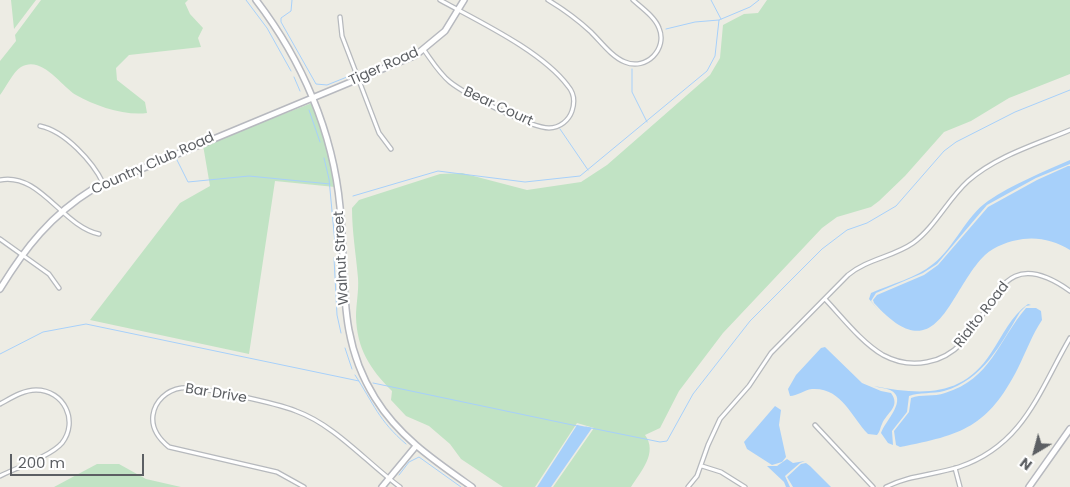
<!DOCTYPE html>
<style>
body{margin:0}
#map{position:relative;width:1070px;height:487px;overflow:hidden;background:#edece4;font-family:Poppins,sans-serif}
canvas{display:block}
.north{position:absolute;left:1010px;top:427px;width:50px;height:50px;-webkit-text-stroke:4px #fff;paint-order:stroke;rotate:217deg;font-size:14px;font-weight:700;line-height:20px;text-align:center;color:#5c5f63}
.north::after{content:'';display:block;margin:auto;width:18px;height:22px;background:#5c5f63;clip-path:polygon(50% 0,100% 100%,50% 72%,0 100%)}
.scale{position:absolute;left:10px;top:454px;width:134px;height:22px;box-sizing:border-box;border:2px solid #5c5f63;border-top:0;padding-left:6px;font-size:15px;line-height:18px;white-space:nowrap;color:#5c5f63;-webkit-text-stroke:4px #fff;paint-order:stroke}
</style>
<div id="map">
<canvas width="1070" height="487"></canvas>
<div class="north">N</div>
<div class="scale">200 m</div>
</div>
<script>
const ctx = document.querySelector('canvas').getContext('2d');
ctx.lineJoin = 'round';
function fill(path, color) { ctx.fillStyle = color; ctx.fill(path, 'evenodd'); }
function stroke(path, color, width, dash) { ctx.strokeStyle = color; ctx.lineWidth = width; ctx.lineCap = dash ? 'butt' : 'round'; ctx.setLineDash(dash || []); ctx.stroke(path); }
function drawText(font, color, halo, rows, align = 'center') {
  ctx.font = font + ' Poppins,sans-serif'; ctx.lineWidth = 4.5; ctx.setLineDash([]); ctx.textBaseline = 'middle'; ctx.strokeStyle = halo; ctx.fillStyle = color; for (const [text, x, y, turn = 0] of rows) {
    ctx.save(); ctx.translate(x, y); ctx.rotate((+turn || 0) * Math.PI / 180); ctx.textAlign = isNaN(turn) ? turn : align; if (halo) ctx.strokeText(text, 0, 0); ctx.fillText(text, 0, 0); ctx.restore();
  }
}
const green = new Path2D(`
 M11,0H36L14,29Z
 M41,0H188L185,3L190,14L203,28L198,38L201,47L129,55L116,68L117,80L145,102L147,113C125,116 95,106 76,95C61,86 42,55 21,67C13,72 6,87 0,95V61L16,41L15,35Z
 M767,0H1070V74L1009,98L971,121L944,132L905,176L879,201L871,207L837,217L822,228L723,333L679,391L660,428L645,435C658,453 641,471 631,487H553L594,428L577,423L535,487H503L461,459L450,444L429,426L406,416L391,400L392,391C370,369 357,349 356,317C356,304 359,291 358,278C356,254 352,232 352,208L359,200L440,174L462,173L527,190L581,182L607,165L710,75L720,58L723,25L744,14L758,13Z
 M312,103L328,153L335,187L275,181L249,354L90,320L180,203L210,186L203,145Z
 M97,464H119L146,479L181,487H54Z`);
const water = new Path2D(`
 M1070,160V164L1036,178L987,205L937,264L923,273L876,293L871,301L879,311L869,299L871,293C891,284 916,278 933,264C955,247 965,217 988,201C1013,184 1043,172 1070,160Z
 M1068,166H1070V250C1055,241 1040,237 1023,239C1009,241 995,246 985,255C948,291 938,374 874,303L873,300L877,295L924,275L938,265L988,207L1037,180Z
 M1028,304L1031,305L1026,306L1020,312C1001,344 983,380 944,391C933,394 919,392 909,396L907,412L892,431L893,445L888,443L881,433C885,421 909,399 890,390C885,388 880,388 874,386C921,395 962,398 991,353C1003,335 1011,316 1028,304Z
 M1026,308H1036L1041,311L1042,320C1032,335 1026,352 1018,368C988,427 962,435 900,447L896,445L894,431L909,412L911,398C921,394 934,397 945,393C991,379 998,341 1026,308Z
 M825,347L862,383L881,391L891,393C901,407 887,412 882,424C880,428 880,432 877,435L868,434C851,416 841,387 812,389C804,390 797,396 790,396L788,389L796,375L821,348Z
 M775,406L781,410L779,425L786,457L782,462L772,465L747,449L744,442Z
 M577,425L592,428L551,487H537Z
 M787,459L793,463L805,461L800,463L785,476L790,487H786L784,482L767,466H777Z
 M806,463L810,466L831,487H793L787,477L801,464Z`);
const stream = new Path2D(`
 M246,0L267,28L291,71
 M292,0L291,11L281,18V22L316,84L327,85L352,75
 M711,0L721,19
 M666,29L695,22L719,20
 M632,69V92L647,122
 M294,77L300,91
 M309,110L320,142
 M560,129L588,170
 M176,158L188,182L249,176L330,184
 M324,158L329,179L335,243
 M353,196L438,171L525,182L580,176L707,71L715,56L719,20L750,7L759,0
 M334,258L337,315L341,333
 M345,348L352,369
 M0,354L43,332L86,324L359,381
 M355,375C374,404 378,420 406,444
 M373,383L582,427
 M586,427L660,442L667,441L693,394L750,321L822,249L847,230L867,223L896,206L944,151L956,142L1015,112L1070,90
 M399,475L409,462L419,457L461,487`);
const street = new Path2D(`
 M548,0C563,9 578,20 591,32C601,42 612,57 625,62C646,71 668,49 659,28C655,17 642,8 633,0
 M340,17L342,36L379,133L391,149
 M424,50C432,61 439,73 450,82C465,94 531,128 549,128C560,128 569,120 572,111C575,102 574,93 568,86C542,51 478,21 440,0
 M40,126C65,131 93,162 103,183
 M0,180C40,172 62,226 99,234
 M0,239L49,274L59,288
 M825,299C842,317 861,342 883,355C896,362 912,365 927,362C998,350 983,229 1070,291
 M0,404C11,398 23,390 36,390C64,390 79,421 62,443C51,456 16,468 0,476
 M815,425L873,487
 M702,466L721,472L745,487
 M955,468L960,487
 M304,487L277,472L169,447C159,439 151,429 153,415C155,401 167,390 181,388C197,385 279,404 296,411C335,425 367,463 400,487
 M688,487L697,476L708,445L720,419L749,386L771,353L848,275C867,259 893,257 913,243C935,227 948,199 968,181C996,156 1037,144 1070,130
 M886,487C909,475 934,475 959,467C1024,445 1039,391 1070,338`);
const secondary = new Path2D(`
 M256,0C302,60 333,132 340,207C347,276 336,336 375,398C399,437 435,461 472,487
 M0,289C25,248 51,215 93,189L416,55L445,31L464,0
 M382,487L416,446
 M1029,487L1070,429`);
const streetNames = [
 ["Tiger Road",384,67,-24],
 ["Bear Court",498,107,25],
 ["Country Club Road",153,164,-24],
 ["Walnut Street",342,258,-93],
 ["Rialto Road",982,315,-52],
 ["Bar Drive",216,394,9]
];
fill(green, '#c1e3c4');
fill(water, '#a7d0fa');
stroke(stream, '#a7d0fa', 1);
stroke(street, '#b6b9bd', 5.5);
stroke(secondary, '#b7b9bf', 8);
stroke(street, '#fff', 3);
stroke(secondary, '#fff', 5);
drawText('14px', '#5c5f63', '#fff', streetNames);
</script>
